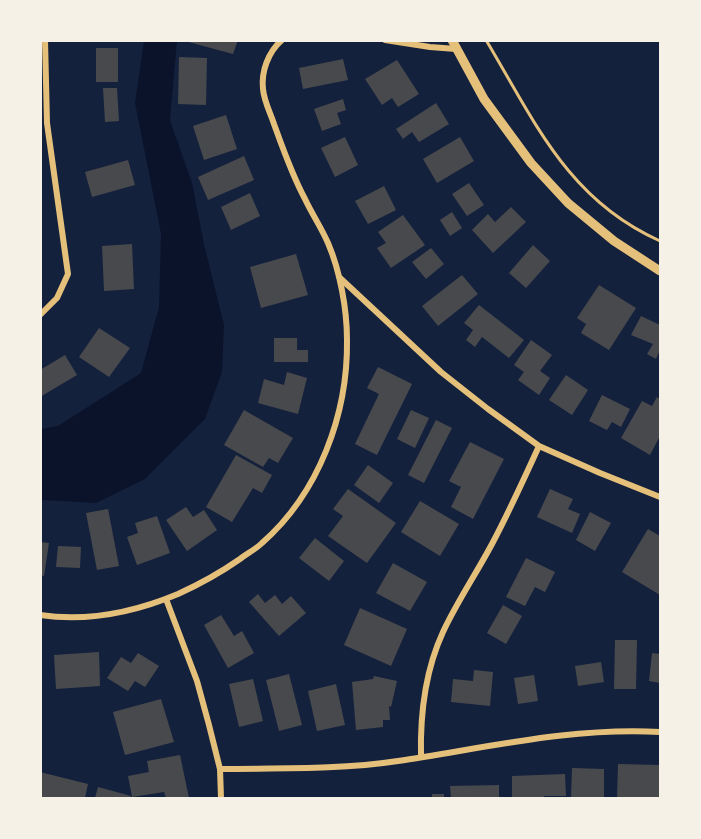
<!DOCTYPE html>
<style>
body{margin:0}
#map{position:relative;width:701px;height:839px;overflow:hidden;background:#14213d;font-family:"Golos Text",sans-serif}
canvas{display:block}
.frame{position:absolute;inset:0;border:42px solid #f6f1e7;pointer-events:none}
</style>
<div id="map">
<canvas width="701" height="839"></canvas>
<div class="frame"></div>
</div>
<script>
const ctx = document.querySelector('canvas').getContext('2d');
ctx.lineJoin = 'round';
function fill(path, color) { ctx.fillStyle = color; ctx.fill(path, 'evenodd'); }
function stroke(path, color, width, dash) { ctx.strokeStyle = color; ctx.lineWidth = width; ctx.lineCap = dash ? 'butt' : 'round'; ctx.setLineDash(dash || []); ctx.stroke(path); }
const water = new Path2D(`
 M144,41H177L170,120L192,183L204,244L224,325L222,372L205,419L145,479L96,503L41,500V429L58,426L141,373L159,307L161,234L135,103Z`);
const building = new Path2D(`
 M181,40H238L233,54Z
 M96,48H118V82H96Z
 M179,57L207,58L206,105L178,104Z
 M343,59L348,80L303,89L299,68Z
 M397,60L419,94L398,107L392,98L382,105L365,79Z
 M103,88H117L119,121L105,122Z
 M343,99L346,110L337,113L341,124L322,131L314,109Z
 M436,103L449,124L419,142L412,132L403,139L396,129Z
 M226,115L237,149L204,160L193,126Z
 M345,137L358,165L335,177L321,148Z
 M460,137L474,161L437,183L423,159Z
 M244,156L254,180L208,200L198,177Z
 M128,160L135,185L92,197L85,172Z
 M469,183L484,205L467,216L452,194Z
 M384,186L396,210L368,224L355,201Z
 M250,193L260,216L231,230L221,207Z
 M511,207L526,222L493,253L472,230L488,214L495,222Z
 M452,212L462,228L450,236L440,220Z
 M403,215L425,245L391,268L377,248L386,243L378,232Z
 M132,244L134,289L104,291L102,246Z
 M533,245L550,261L526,288L509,273Z
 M431,248L444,264L426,279L412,262Z
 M296,254L308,295L261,308L250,267Z
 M462,275L478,294L438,326L422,306Z
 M599,285L636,308L609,350L581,333L586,324L577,318Z
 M479,305L524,340L509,358L482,337L475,347L466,340L473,330L464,323Z
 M641,316L660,325V350L656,359L647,354L653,344L631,335Z
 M99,328L130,348L109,377L79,357Z
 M274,338H297V350H308V362H274Z
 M531,340L552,355L540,371L550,378L539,395L518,380L524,372L514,365Z
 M65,355L77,375L40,397V370Z
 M378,367L412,384L377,455L355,444L379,394L367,388Z
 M287,372L307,378L298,414L258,403L264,379L284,385Z
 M566,375L588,390L572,415L549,400Z
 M602,395L630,409L621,427L612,422L607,430L589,421Z
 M657,397L660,399V436L650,455L621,438L642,401L652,406Z
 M244,410L293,438L278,463L269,458L263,467L224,445Z
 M411,410L429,418L415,448L397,439Z
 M436,420L452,428L424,483L408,475Z
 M470,442L504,459L473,519L451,507L461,487L449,481Z
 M236,455L272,475L262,493L253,488L232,522L206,507Z
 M368,465L393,483L379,503L354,485Z
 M348,489L396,523L367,563L328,536L343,516L333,509Z
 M550,489L573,499L568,509L580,514L572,533L537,517Z
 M420,501L459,524L440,556L401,532Z
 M186,507L193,517L204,510L217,530L187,551L166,520Z
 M108,509L119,566L97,570L86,513Z
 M590,512L611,523L595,551L576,540Z
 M157,516L170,553L137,565L127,537L138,533L135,523Z
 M648,529L660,536V595L622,572Z
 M315,538L344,561L329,581L299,558Z
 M40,542L49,543L44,576L40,575Z
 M58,546L81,547L80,568L56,567Z
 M526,558L555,572L545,592L535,587L525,606L506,597Z
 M393,563L427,582L410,611L376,593Z
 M258,594L265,603L275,595L282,604L291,596L306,613L279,636L249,602Z
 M503,605L522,616L506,644L487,633Z
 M360,608L407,629L391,666L344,645Z
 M221,615L234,636L242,631L254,653L228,668L204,625Z
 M615,640H637L636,689H614Z
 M99,652L100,686L56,689L54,655Z
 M138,653L159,666L145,687L135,681L128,691L107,678L121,657L131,663Z
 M652,653L660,654V683L649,681Z
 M601,662L604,682L578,686L575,666Z
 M474,670L493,672L490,706L451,702L453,679L473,681Z
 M289,674L302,725L279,731L266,680Z
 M534,675L538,701L518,704L514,678Z
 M374,676L397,681L391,707L389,706L390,720H383V727L356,730L352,682L373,679Z
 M253,679L263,721L239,727L229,684Z
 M336,684L345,725L317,731L308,691Z
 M161,699L174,742L125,755L113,712Z
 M180,755L189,798H166L164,792L132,797L128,776L149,772L147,761Z
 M618,764L660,765V798H617Z
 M572,768L604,769V798H571Z
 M40,772L88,784L85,798H40Z
 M565,774L566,796H544V798L512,797V776Z
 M499,785V798H451L450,786Z
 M98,787L131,796L130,798H95Z
 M432,794H444V798H432Z`);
const path = new Path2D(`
 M486,40C535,122 568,200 660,241`);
const minor = new Path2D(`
 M385,40L430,47L456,49
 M339,277L441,372L488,409L539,446L600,473L660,497
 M40,315L57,298L68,274L47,123L45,40
 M166,599L197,681L209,725L220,769L221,798
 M40,615C87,622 135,612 178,594C200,584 220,573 240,559C248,553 256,549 262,543C319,493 348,414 347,340C347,309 340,271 328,243C321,227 312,214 305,199C292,175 283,149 274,124C270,112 264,101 263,89C261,72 268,52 282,40
 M421,757C420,715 425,671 443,632C457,602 476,574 492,544C509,512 524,479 539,446
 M220,769C279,768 339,770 398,761C485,748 571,727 660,732`);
const tertiary = new Path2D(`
 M452,40L484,99L531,163L568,203L614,241L660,271`);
fill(water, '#0b132b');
fill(building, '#48494c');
stroke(path, '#e5c07b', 3);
stroke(minor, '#e5c07b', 6);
stroke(tertiary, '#e5c07b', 9);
</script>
